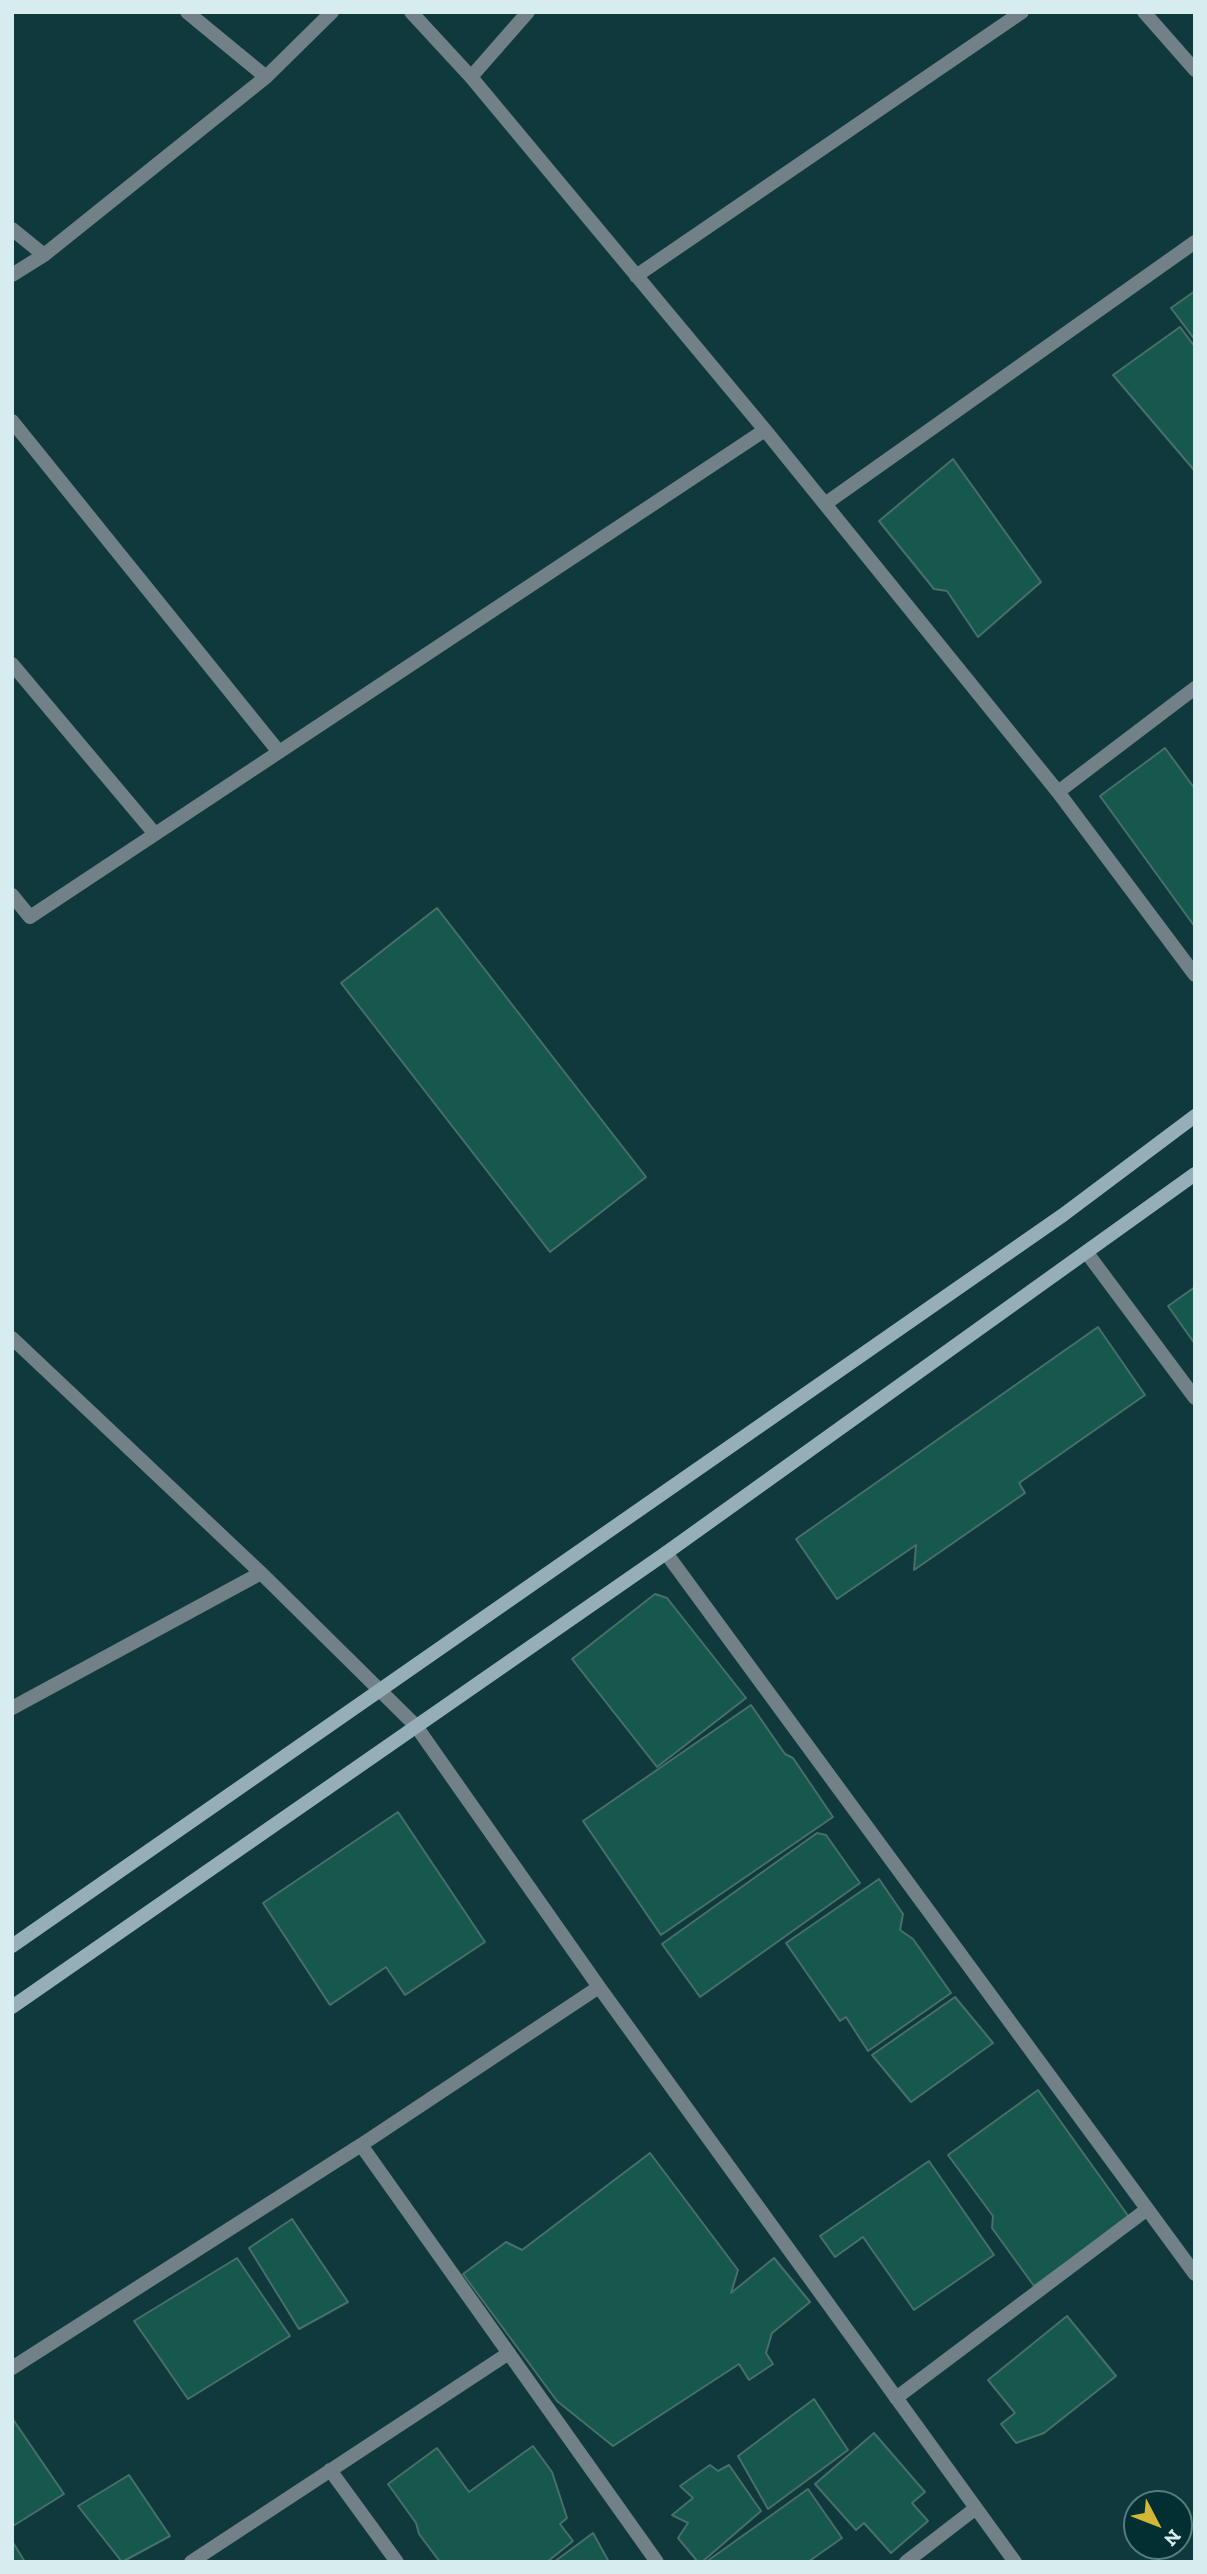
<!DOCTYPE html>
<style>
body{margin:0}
#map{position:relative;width:1207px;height:2574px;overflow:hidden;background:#0f393d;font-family:"Zilla Slab",serif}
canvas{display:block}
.frame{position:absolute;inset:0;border:14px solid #d6ecee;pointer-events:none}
.north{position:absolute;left:1123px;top:2490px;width:70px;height:70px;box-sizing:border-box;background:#022f32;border:2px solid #577b7d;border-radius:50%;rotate:132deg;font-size:19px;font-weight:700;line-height:28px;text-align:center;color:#d6ecee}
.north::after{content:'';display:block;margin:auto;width:24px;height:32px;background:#d4b635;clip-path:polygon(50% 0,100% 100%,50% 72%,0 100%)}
</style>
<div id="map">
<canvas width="1207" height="2574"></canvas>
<div class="frame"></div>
<div class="north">N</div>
</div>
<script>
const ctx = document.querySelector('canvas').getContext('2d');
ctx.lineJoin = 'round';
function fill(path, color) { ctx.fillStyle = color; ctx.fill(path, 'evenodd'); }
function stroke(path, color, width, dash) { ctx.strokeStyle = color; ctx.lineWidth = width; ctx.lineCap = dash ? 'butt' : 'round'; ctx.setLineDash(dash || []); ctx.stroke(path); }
const building = new Path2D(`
 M1195,291V340L1171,308Z
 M1180,327L1195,347L1194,470L1113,375Z
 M953,459L1041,582L978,637L947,591L934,589L879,521Z
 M1165,748L1195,789V927L1100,796Z
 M437,908L646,1177L550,1252L341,983Z
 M1195,1287V1344L1168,1306Z
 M1098,1327L1145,1395L1019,1483L1025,1493L914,1570L916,1545L837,1599L796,1539Z
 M655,1594L667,1598L746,1698L657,1767L572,1659Z
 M751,1705L785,1754L793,1758L833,1817L661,1935L583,1821Z
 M398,1812L485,1942L405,1995L386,1967L330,2005L263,1903Z
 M817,1833L826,1835L860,1883L700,1997L662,1944Z
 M879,1879L903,1914L900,1930L913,1939L951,1993L868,2051L846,2017L840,2021L786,1943Z
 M955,1997L993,2043L911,2102L872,2055Z
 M1038,2090L1129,2217L1034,2286L992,2228L993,2216L948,2155Z
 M650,2153L738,2270L731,2293L774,2258L810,2302L772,2333L766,2353L773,2364L749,2380L739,2364L613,2446L557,2401L463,2274L506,2242L522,2250Z
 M929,2161L994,2255L914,2310L863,2237L835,2257L820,2236Z
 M292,2219L348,2302L299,2329L249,2248Z
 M237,2258L290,2336L188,2399L134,2321Z
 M1067,2316L1116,2376L1044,2433L1016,2443L1001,2424L1015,2413L988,2380Z
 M814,2399L848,2450L768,2509L738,2456Z
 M12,2418L64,2494L13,2526L12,2525Z
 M874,2433L925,2492L912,2503L928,2521L891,2553L864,2523L856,2530L815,2484Z
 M533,2446L552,2472L567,2518L560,2524L573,2541L547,2562H440L419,2534L416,2523L388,2484L437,2448L469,2492Z
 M710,2465L718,2471L729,2465L761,2511L702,2562H698L678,2538L688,2523L672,2515L693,2498L680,2486Z
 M129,2475L170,2536L122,2562L78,2506Z
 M808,2489L842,2538L808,2562H706Z
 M593,2533L609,2562H554Z
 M12,2541L25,2562H12Z`);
const street = new Path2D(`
 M187,12L266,77
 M411,12L471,77L765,430
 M1144,12L1195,70
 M471,77L528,12
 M12,229L44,255
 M12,275L44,255L266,77L332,12
 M636,276L1022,12
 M12,421L279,752
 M825,504L1195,242
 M12,664L155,834
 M1058,792L1195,688
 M12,895L30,917L765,430L1058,792L1195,975
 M1087,1253L1195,1398
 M12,1338L261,1573L416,1726L599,1987L1015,2562
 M666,1553L1195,2274
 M12,1708L261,1573
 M361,2145L599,1987
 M12,2368L361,2145L657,2562
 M896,2398L1146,2210
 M330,2470L397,2562
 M191,2562L509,2353
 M906,2562L976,2508`);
const secondary = new Path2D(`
 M12,1946L1063,1215L1195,1116
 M12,2007L666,1553L1195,1174`);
fill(building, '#16574e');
stroke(building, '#486f68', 2);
stroke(street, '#728187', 14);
stroke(secondary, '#95aeb8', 14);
</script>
